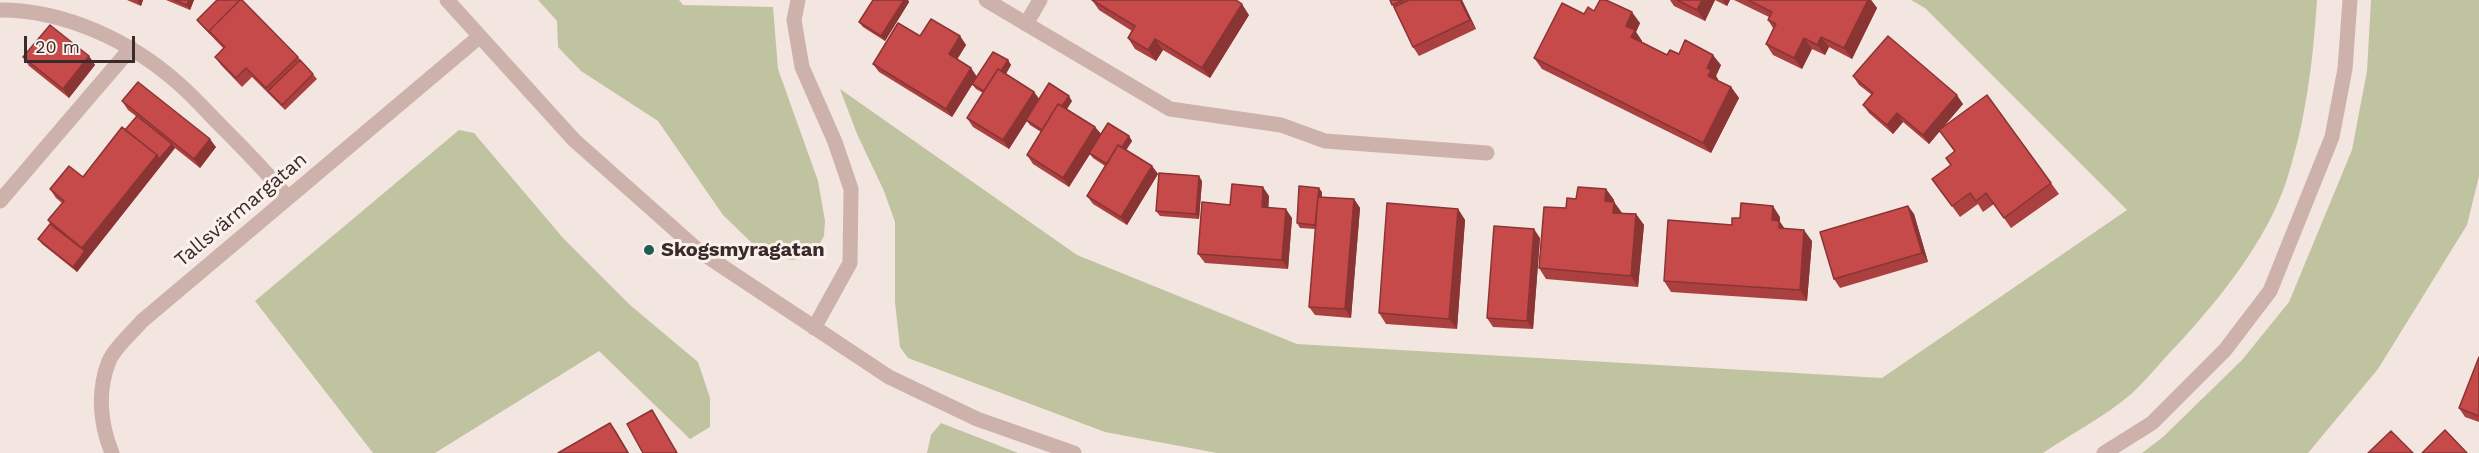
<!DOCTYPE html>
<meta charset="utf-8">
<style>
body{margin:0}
#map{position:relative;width:2479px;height:453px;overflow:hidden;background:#f3e5df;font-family:"Work Sans",sans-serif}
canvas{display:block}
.scale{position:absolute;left:24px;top:36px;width:111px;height:27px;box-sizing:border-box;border:3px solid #3a2b2a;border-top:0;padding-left:8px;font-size:18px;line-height:21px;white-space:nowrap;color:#3a2b2a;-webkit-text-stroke:4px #fbf1ec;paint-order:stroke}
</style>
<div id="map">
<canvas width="2479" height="453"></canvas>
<div class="scale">20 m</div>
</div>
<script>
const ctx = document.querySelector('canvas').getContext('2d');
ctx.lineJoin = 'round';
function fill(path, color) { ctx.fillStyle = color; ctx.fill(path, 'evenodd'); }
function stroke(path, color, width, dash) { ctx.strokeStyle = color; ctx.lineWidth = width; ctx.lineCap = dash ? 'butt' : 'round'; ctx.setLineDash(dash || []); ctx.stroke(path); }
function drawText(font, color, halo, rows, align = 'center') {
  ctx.font = font + ' "Work Sans",sans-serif'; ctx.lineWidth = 6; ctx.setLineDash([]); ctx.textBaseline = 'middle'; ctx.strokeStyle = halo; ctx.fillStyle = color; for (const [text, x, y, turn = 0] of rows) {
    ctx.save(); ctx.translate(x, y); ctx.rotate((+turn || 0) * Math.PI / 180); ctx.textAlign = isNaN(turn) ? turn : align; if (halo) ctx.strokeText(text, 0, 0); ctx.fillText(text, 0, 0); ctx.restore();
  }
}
const green = new Path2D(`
 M538,0H679L683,5L773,7L778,69L818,181L825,221L824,236L812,257L791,260L759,250L723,215L658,121L581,71L558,47L557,21Z
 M1911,0H2317C2313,61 2306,120 2287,179C2268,239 2219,300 2177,345C2161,361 2147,380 2130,395C2104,417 2071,434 2043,453H1217L1105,432L908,358L900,347L895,302V222L884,191L857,134L840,89L1077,255L1297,344L1882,378L2127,210L1925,8Z
 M2371,0H2479V176L2467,225L2378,369L2308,453H2142L2163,437L2242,360L2289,302L2352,150L2367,71Z
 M459,130L474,133L563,238L630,305L698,362L710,398V427L690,439L599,351L435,453H373L255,301Z
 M941,423L1018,453H927L931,435Z`);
const minor = new Path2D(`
 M447,0L574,140L699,251L889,377L977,419L1074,453
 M798,0L794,20L802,67L835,142L851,189L850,263L814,328
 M986,0L1170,109L1281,125L1325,141L1487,153
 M0,10C65,10 131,41 179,84C194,97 207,112 221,126C244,149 267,172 287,197
 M1026,24L1040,0
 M0,201L131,48
 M112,453C100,424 97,391 109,361C115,347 132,333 142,321L479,37
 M2104,453L2152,423L2225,350L2270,291L2332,137L2345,69L2350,0`);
const wall = new Path2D(`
 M127,0H143L141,6Z
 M166,0H194L190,10Z
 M873,0H908L909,2L885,41L863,27L859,22Z
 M1092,0L1249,15L1210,78L1163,50L1156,61L1135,49L1128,38L1132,31L1099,10Z
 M1390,0H1462L1476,29L1419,56L1413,47Z
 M1670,0H1730L1727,6L1715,0L1705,21L1674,6Z
 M1734,0H1871L1877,8L1852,59L1829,47L1825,55L1812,49L1802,69L1773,55L1766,44L1773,28L1768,20L1769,17Z
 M1594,11L1640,23L1636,32L1642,41V42L1667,55L1679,54L1721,65L1716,76L1719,81L1731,87L1739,98L1711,153L1542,69L1534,58L1584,14Z
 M197,20L298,57L317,79L285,110L252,77L242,87L221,65L215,57L223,48L200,24Z
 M920,36H960L966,45L957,59L971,68L977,77L952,117L879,72L873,64Z
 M89,56L95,65L69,98L29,66L23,57Z
 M1008,60L1011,65L1006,74L1034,92L1039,99L1072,101L1067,109L1095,127L1101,134L1129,136L1132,141L1126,150L1152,166L1158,174L1127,225L1093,204L1087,196L1105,166L1093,158L1090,154L1069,187L1033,164L1027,155L1041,132L1030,125L1027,121L1009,149L973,127L967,118L983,93L976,89L972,84Z
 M1853,76L1963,104L1942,128L1987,95L2059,194L2011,228L1994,204L1983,212L1978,204L1960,217L1932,179L1950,165L1954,151L1940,131L1929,144L1903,122L1893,134L1869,113L1863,105L1872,95L1859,85Z
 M122,101L216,147L200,168L175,148L77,272L42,244L38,239L50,224L48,220L62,203L56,198L50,189L83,177L137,117L128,110Z
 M1202,181L1199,219L1160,216L1156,211Z
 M1606,189L1614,200V202L1622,213L1636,214L1644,225L1638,287L1546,279L1539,268L1566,208L1576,199Z
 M1322,192V197L1354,199L1360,208L1351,318L1315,315L1309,307L1315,229L1300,228L1297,223Z
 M1269,196L1268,208L1292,218L1288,269L1205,263L1198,254L1230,205Z
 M1908,206L1914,214L1928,262L1840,288L1834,279Z
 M1458,209L1465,220L1457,329L1386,324L1379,313Z
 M1780,217V222L1785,229L1812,241L1807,301L1671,292L1664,281L1740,218Z
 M1540,238L1533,329L1493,327L1487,318Z
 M2479,357V422L2465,417L2459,408Z`);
const shadedWall = new Path2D(`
 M137,0H143L141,6Z
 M189,0H194L190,10L187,5Z
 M904,0H908L909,2L885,41L881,36Z
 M1460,0H1462L1476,29L1470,20Z
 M1702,0H1715L1705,21L1697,10Z
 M1723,0H1730L1727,6Z
 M1868,0H1871L1877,8L1852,59L1844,48Z
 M1242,4L1249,15L1210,78L1202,68Z
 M1632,12L1640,23L1636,32L1642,41L1639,48L1631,37L1626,26Z
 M960,36L966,45L955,63L949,54Z
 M1821,37L1829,47L1825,55L1817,45Z
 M1804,38L1812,49L1802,69L1794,58Z
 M1155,39L1163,50L1156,61L1148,50Z
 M1713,55L1721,65L1716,76L1719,81L1708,76L1707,68Z
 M89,56L95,65L69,98L63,89Z
 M1008,60L1011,65L991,98L987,93Z
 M971,68L977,77L952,117L946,109Z
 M1731,87L1739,98L1711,153L1703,143Z
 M1034,92L1040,100L1009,149L1003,140Z
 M1957,95L1963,104L1929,144L1923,135Z
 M1069,96L1072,101L1049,137L1046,132Z
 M1897,113L1903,122L1893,134L1887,125Z
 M1095,127L1102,135L1069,187L1063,178Z
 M1129,136L1132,141L1113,171L1110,166Z
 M210,139L216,147L200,168L194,159Z
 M172,144L175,148L77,272L73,267L85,251L82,248L157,155Z
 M1152,166L1158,174L1127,225L1121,217Z
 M1199,176L1202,181L1199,219L1196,214Z
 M1263,187L1269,196L1268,216L1262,207Z
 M1319,188L1322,192L1319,230L1315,225Z
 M1606,189L1614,200L1613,212L1605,201Z
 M1354,199L1360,208L1351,318L1345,309Z
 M1614,202L1622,213H1613Z
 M1773,206L1780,217V222L1787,232V239L1772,220Z
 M1908,206L1914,214L1928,262L1922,253Z
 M1286,209L1292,218L1288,269L1282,260Z
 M1458,209L1465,220L1457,329L1449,319Z
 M1636,214L1644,225L1638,287L1631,276Z
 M1534,229L1540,238L1533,329L1527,321Z
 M1804,230L1812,241L1807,301L1800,290Z
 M610,423L616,431L629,453H628Z`);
const building = new Path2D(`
 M174,0H189L187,5Z
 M217,0H240L209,31L211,34L197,20Z
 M240,0H242L298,57L266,88L246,68L236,78L215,57L225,47L209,31Z
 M873,0H904L881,36L859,22Z
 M1092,0H1236L1242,4L1202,68L1155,39L1148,50L1128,38L1135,26Z
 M1390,0H1403L1392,5Z
 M1409,0H1460L1470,20L1413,47L1394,7Z
 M1600,0H1606L1632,12L1626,26L1635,30L1631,37L1667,55L1670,50L1679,54L1685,40L1713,55L1707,68L1711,70L1708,76L1731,87L1703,143L1534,58L1562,3L1584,14L1588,7L1594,11Z
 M1677,0H1702L1697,10Z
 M1748,0H1868L1844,48L1821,37L1817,45L1804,38L1794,58L1766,44L1776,24L1768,20L1772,12Z
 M931,19L960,36L949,54L971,68L946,109L873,64L898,23L920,36Z
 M50,25L89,56L63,89L23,57Z
 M1888,36L1957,95L1923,135L1897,113L1887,125L1863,105L1873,93L1853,76Z
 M993,52L1008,60L1001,71L998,69L984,91L972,84Z
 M300,60L313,74L282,105L268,91Z
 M998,69L1034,92L1003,140L967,118Z
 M138,82L210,139L194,159L122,101Z
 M1049,83L1069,96L1062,106L1058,104L1042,130L1026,120Z
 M1987,95L2051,183L2004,218L1986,193L1976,201L1970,193L1952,206L1932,179L1951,165L1946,158L1955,151L1939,130Z
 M1058,104L1095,127L1063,178L1027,155Z
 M137,116L172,144L159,159L157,155L125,130Z
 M1108,123L1129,136L1122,147L1118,145L1107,164L1089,153Z
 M122,127L157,155L82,248L48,220L64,201L50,189L69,166L83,177Z
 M1118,145L1152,166L1121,217L1087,196Z
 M1159,173L1199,176L1196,214L1156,211Z
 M1232,184L1263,187L1262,207L1286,209L1282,260L1198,254L1202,202L1230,205Z
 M1299,186L1319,188L1315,225L1297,223Z
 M1578,187L1606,189L1605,201L1614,202L1613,213L1636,214L1631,276L1539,268L1544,207L1566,208L1567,198L1576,199Z
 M1318,197L1354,199L1345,309L1309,307Z
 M1387,203L1458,209L1449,319L1379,313Z
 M1741,203L1773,206L1772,220L1779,221V228L1804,230L1800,290L1664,281L1668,220L1732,225V218H1740Z
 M1908,206L1922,253L1834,279L1820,232Z
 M50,224L85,251L73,267L38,239Z
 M1494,226L1534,229L1527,321L1487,318Z
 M2479,357V416L2459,408Z
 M652,410L677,453H643L627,424Z
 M610,423L628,453H558Z
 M2445,430L2467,453H2422Z
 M2391,431L2413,453H2368Z`);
const markers = [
 [649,250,6,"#1f5c51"]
];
const streetNames = [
 ["Tallsvärmargatan",241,210,-40]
];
const poiNames = [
 ["Skogsmyragatan",661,250]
];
fill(green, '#c0c39f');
stroke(minor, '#ccb2ab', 15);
fill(wall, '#ab4040');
fill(shadedWall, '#8b3434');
fill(building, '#c74a4a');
stroke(building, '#8b3434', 1.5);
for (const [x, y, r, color] of markers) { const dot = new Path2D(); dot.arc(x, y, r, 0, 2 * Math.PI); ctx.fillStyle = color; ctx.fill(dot); stroke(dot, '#fbf1ec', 2); }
drawText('20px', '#3a2b2a', '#fbf1ec', streetNames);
drawText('bold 20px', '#3a2b2a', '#fbf1ec', poiNames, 'left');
</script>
